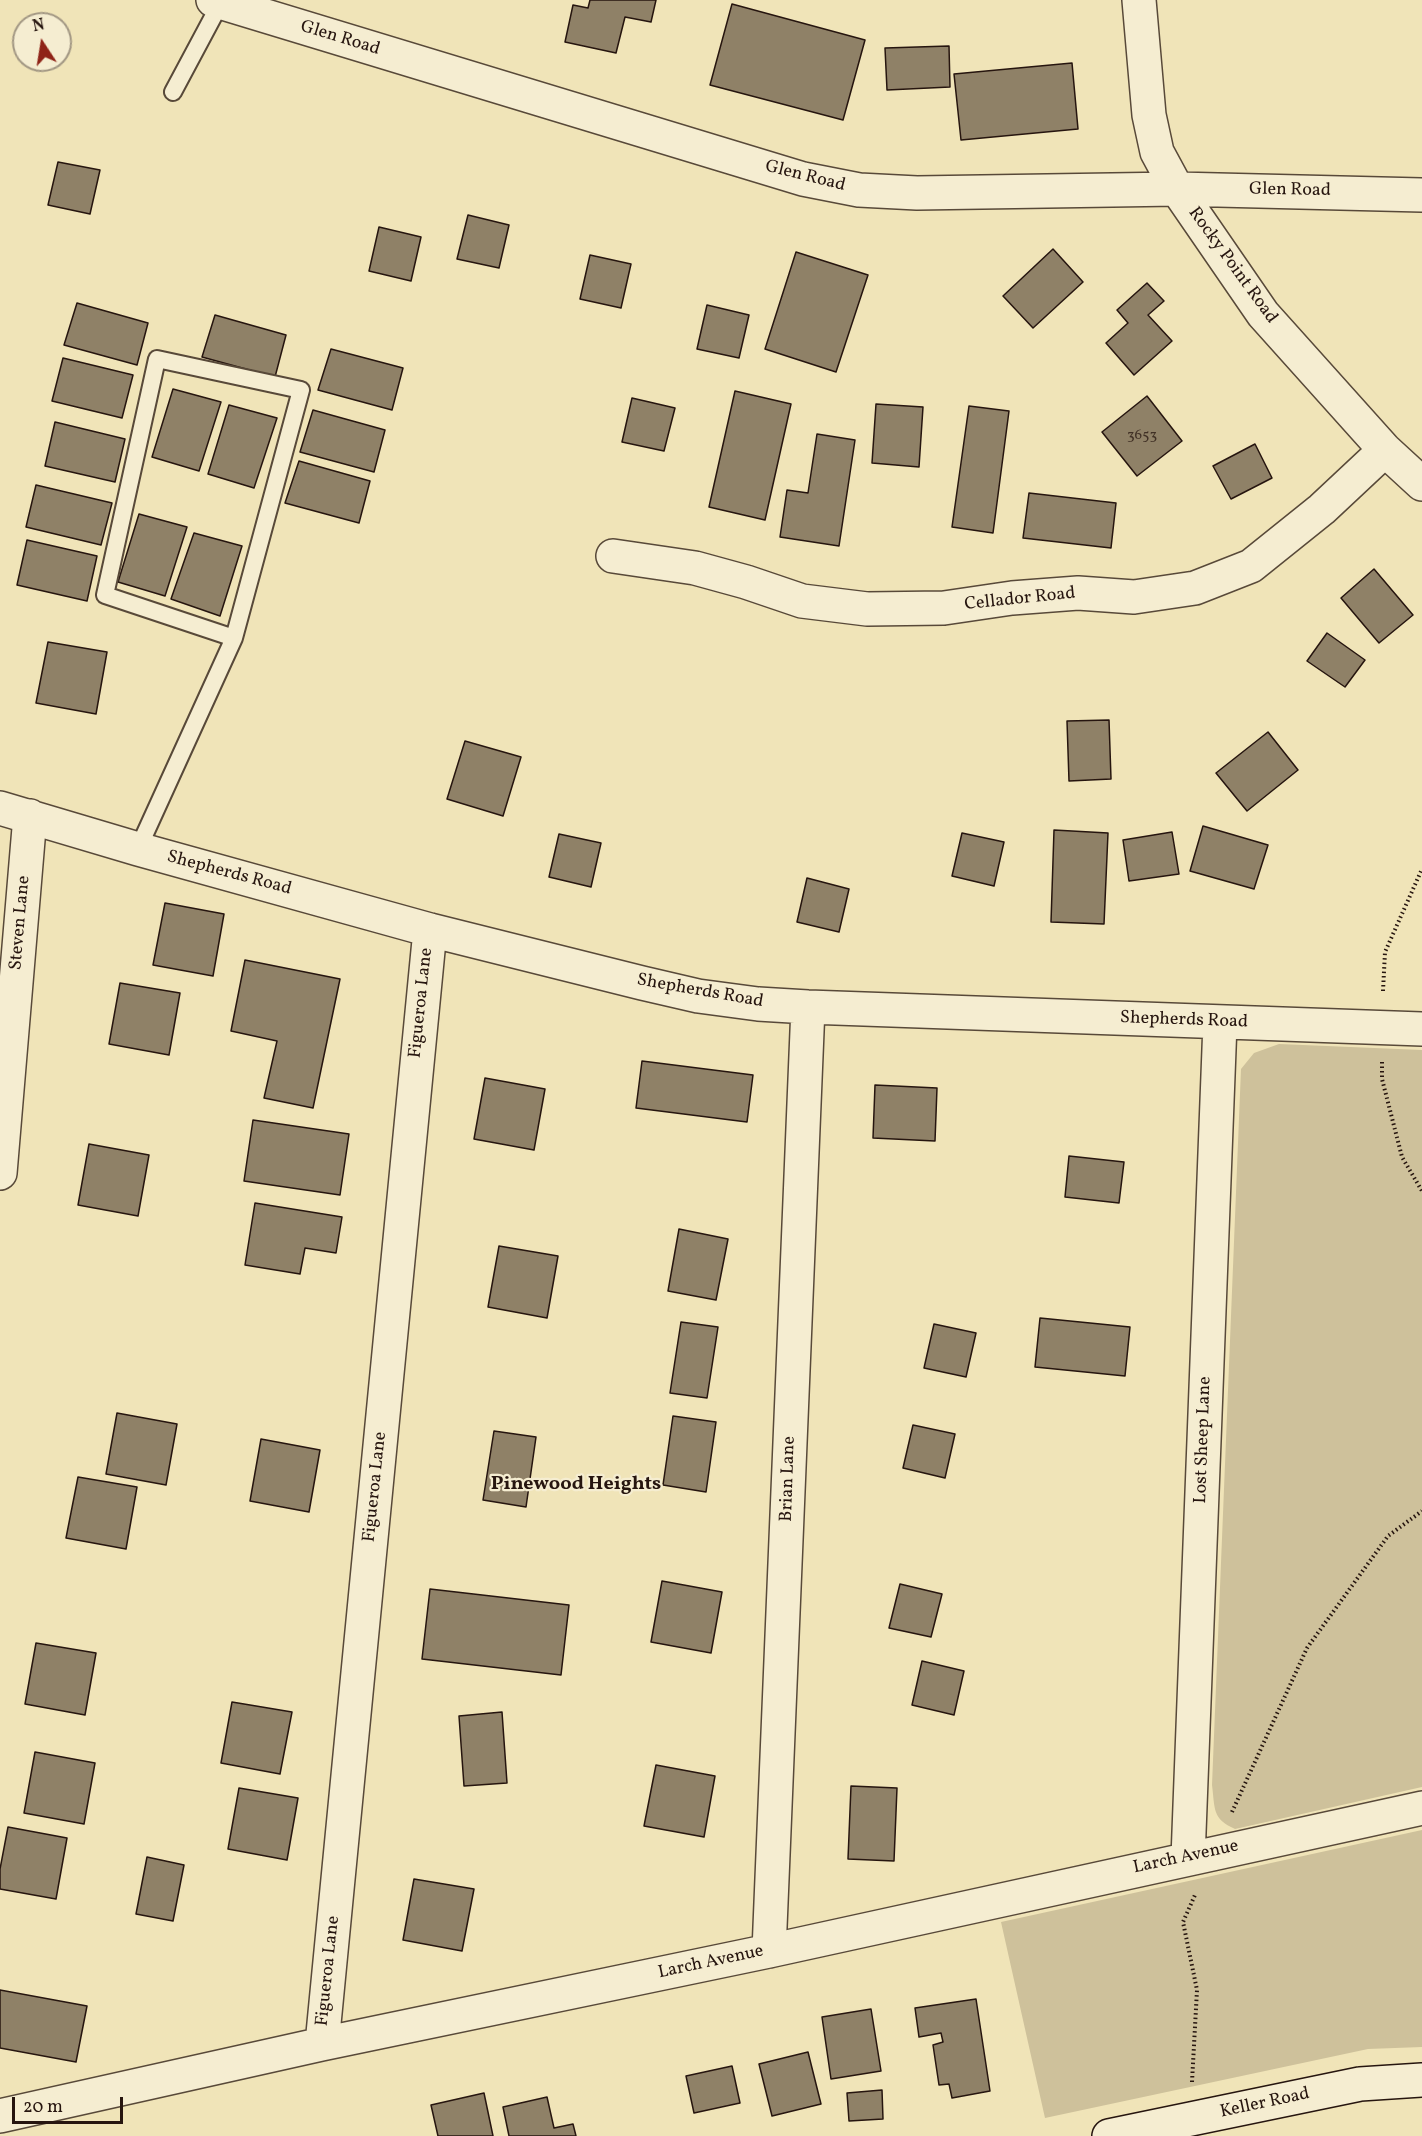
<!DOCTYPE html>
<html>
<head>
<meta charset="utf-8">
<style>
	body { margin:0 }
	#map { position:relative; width:1422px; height:2136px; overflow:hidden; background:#f0e4b8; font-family:Vollkorn,serif }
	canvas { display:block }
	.north { position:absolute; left:12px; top:12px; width:60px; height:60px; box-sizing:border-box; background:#f5edd1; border:2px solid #a29783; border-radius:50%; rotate:348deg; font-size:16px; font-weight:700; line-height:24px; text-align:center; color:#26150f }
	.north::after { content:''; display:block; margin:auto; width:21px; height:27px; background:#8f2418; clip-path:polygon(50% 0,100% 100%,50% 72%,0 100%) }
	.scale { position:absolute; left:12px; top:2097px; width:111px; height:27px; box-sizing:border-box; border:3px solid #26150f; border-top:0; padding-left:8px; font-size:18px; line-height:21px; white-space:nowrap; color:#26150f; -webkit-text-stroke:4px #f5edd1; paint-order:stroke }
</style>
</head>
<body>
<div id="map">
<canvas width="1422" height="2136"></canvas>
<div class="north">N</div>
<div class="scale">20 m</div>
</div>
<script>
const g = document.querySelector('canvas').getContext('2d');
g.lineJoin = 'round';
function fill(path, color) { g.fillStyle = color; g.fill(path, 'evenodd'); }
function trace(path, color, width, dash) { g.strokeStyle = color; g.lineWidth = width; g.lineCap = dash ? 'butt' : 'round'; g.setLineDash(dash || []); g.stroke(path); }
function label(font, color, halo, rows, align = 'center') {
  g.font = font + ' Vollkorn,serif'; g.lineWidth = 4.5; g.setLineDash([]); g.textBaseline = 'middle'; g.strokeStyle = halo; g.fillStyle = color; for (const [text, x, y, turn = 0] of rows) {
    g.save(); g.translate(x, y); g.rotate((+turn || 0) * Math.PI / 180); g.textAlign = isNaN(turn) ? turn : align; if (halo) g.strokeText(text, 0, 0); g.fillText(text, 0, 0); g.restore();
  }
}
fill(new Path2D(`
	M1279,1044l143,6v737l-187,42c-23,-10 -20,-20 -23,-44l29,-716 13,-16z
	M1422,1830v217l-54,2 -323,69 -44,-196z`), '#cec19b');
const building = new Path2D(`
	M590,0h66l-5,22 -26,-5 -9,36 -51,-11 8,-37 15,3z
	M732,4l133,36 -22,80 -133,-35z
	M949,46l1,41 -63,3 -2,-42z
	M1072,63l6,66 -117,11 -7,-66z
	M58,162l42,8 -10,44 -42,-9z
	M468,215l41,10 -10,43 -42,-9z
	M379,227l42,10 -10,44 -42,-10z
	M1053,249l30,33 -50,46 -30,-32z
	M796,252l72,23 -32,97 -71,-23z
	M590,255l41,9 -10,44 -41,-9z
	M1147,283l17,18 -16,14 24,26 -38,34 -28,-32 22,-20 -11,-13z
	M77,303l71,20 -11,42 -73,-20z
	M707,305l42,10 -10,43 -42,-9z
	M215,315l71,20 -11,42 -73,-20z
	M331,349l72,19 -11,42 -74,-20z
	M63,358l70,17 -11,43 -70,-17z
	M173,389l48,13 -22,69 -47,-14z
	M735,391l56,13 -26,116 -56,-13z
	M1147,396l35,45 -45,35 -35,-44z
	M632,398l43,10 -11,43 -42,-9z
	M876,404l47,3 -4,60 -47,-4z
	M229,405l48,13 -23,70 -46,-14z
	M969,406l40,5 -16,122 -41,-6z
	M313,410l72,20 -11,42 -74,-20z
	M55,422l70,17 -10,43 -70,-16z
	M817,434l38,6 -16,106 -59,-9 7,-47 21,3z
	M1255,444l17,34 -41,21 -18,-33z
	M299,461l71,20 -11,42 -74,-20z
	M36,485l76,18 -11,42 -75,-18z
	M1029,493l87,10 -5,45 -88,-10z
	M139,514l48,13 -22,69 -47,-14z
	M194,533l48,13 -22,70 -49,-17z
	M27,540l70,16 -10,45 -70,-16z
	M1374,569l39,46 -34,28 -38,-45z
	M1327,633l38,27 -20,27 -38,-26z
	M48,642l59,10 -11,62 -60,-11z
	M1109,720l2,59 -42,2 -2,-60z
	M1268,732l30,38 -51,41 -31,-38z
	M465,741l56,16 -18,59 -56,-17z
	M1203,826l65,19 -14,44 -64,-18z
	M1054,830l54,3 -4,91 -53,-2z
	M1172,832l7,42 -50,7 -6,-41z
	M962,833l42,9 -10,44 -42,-10z
	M559,834l42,9 -10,44 -42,-10z
	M807,878l42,11 -10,43 -42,-10z
	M165,903l59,11 -11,62 -60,-11z
	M245,960l95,19 -27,129 -49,-10 13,-57 -46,-10z
	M120,983l60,10 -11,62 -60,-11z
	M642,1061l111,14 -6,47 -111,-14z
	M485,1078l60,11 -11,61 -60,-11z
	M875,1085l62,3 -2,53 -62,-3z
	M253,1120l96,14 -9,61 -96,-14z
	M89,1144l60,11 -11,61 -60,-11z
	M1069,1156l55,6 -5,41 -54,-6z
	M255,1203l87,14 -6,36 -31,-5 -5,26 -55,-9z
	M679,1229l49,10 -12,61 -48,-9z
	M499,1246l59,10 -11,62 -59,-11z
	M1040,1318l90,9 -5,49 -90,-9z
	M681,1322l37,5 -11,71 -37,-5z
	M934,1324l42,9 -10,44 -42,-9z
	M117,1413l60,11 -11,61 -60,-11z
	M673,1416l43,6 -10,70 -43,-7z
	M913,1425l42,9 -10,44 -42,-10z
	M494,1431l42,6 -10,70 -43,-7z
	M261,1439l59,11 -11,62 -59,-11z
	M78,1477l59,10 -11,62 -60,-11z
	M662,1581l60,11 -11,61 -60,-11z
	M900,1584l42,10 -11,43 -42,-9z
	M430,1589l139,16 -8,70 -139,-16z
	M36,1643l60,10 -11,62 -60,-11z
	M922,1661l42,10 -10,44 -42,-10z
	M232,1702l60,10 -12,62 -59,-11z
	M502,1712l5,71 -43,3 -5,-70z
	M35,1752l60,11 -11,61 -60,-11z
	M656,1765l59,11 -11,61 -60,-11z
	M851,1786l46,2 -3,73 -46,-2z
	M239,1788l59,10 -11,62 -59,-11z
	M8,1827l59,11 -11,61 -56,-10v-20z
	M147,1857l37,8 -11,56 -37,-7z
	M414,1879l60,10 -12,62 -59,-11z
	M0,1990l87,16 -11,56 -76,-14z
	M976,1999l14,92 -38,7 -3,-14 -10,1 -6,-40 10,-3 -2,-9 -22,4 -4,-29z
	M871,2009l10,62 -50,8 -9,-62z
	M808,2052l13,52 -49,12 -13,-52z
	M732,2066l8,37 -46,10 -8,-37z
	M882,2090l1,29 -34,2 -2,-28z
	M484,2093l9,43h-55l-7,-31z
	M547,2097l7,31 19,-4 3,12h-67l-6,-29z`);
fill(building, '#8f8167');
trace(building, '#26150f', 1.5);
const lane = new Path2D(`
	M173,92l48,-90
	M157,359l144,31 -67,248 -129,-43z
	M138,849l96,-211`);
const street = new Path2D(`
	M213,0l590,179 56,11 58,3 260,-4 245,6
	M1139,0l10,115 8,37 20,37 86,125 122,136 37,34
	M613,556l82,12 51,14 56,19 65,8 77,-1 68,-10 66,-5 56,4 61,-9 56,-22 71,-57 63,-59
	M0,808l138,41 292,81 212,53 56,13 60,8 50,3 614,22
	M0,1173l30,-357
	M1188,1858l32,-835
	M769,1951l39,-944
	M322,2044l108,-1114
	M0,2116l322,-72 447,-93 653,-143`);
const secondary = new Path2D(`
	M1109,2136l251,-52 62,-4`);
trace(lane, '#584939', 20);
trace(street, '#584939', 36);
trace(secondary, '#26150f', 36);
trace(new Path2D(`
	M1383,991l2,-39 37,-83
	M1382,1062v17l20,78 20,34
	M1232,1812l75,-164 81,-112 34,-25
	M1192,2082l5,-92 -14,-68 12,-27`), '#26150f', 4, [1.5, 3]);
trace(lane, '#f5edd1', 16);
trace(street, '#f5edd1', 33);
trace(secondary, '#f5edd1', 33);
label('15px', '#403025', null, [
	["3653",1142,436]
]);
label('18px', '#26150f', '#f5edd1', [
	["Glen Road",340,39,17],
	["Glen Road",805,177,14],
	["Glen Road",1290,191,1],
	["Rocky Point Road",1232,266,54],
	["Cellador Road",1020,600,-6],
	["Shepherds Road",229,874,15],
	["Steven Lane",21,923,-85],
	["Shepherds Road",700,992,10],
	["Figueroa Lane",422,1003,-84],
	["Shepherds Road",1184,1021,2],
	["Lost Sheep Lane",1204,1440,-88],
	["Brian Lane",789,1479,-88],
	["Figueroa Lane",376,1487,-84],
	["Larch Avenue",1186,1858,-12],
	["Larch Avenue",711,1963,-12],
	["Figueroa Lane",329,1971,-84],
	["Keller Road",1265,2104,-12]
]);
label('bold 20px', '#26150f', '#f5edd1', [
	["Pinewood Heights",576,1485]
]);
</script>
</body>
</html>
